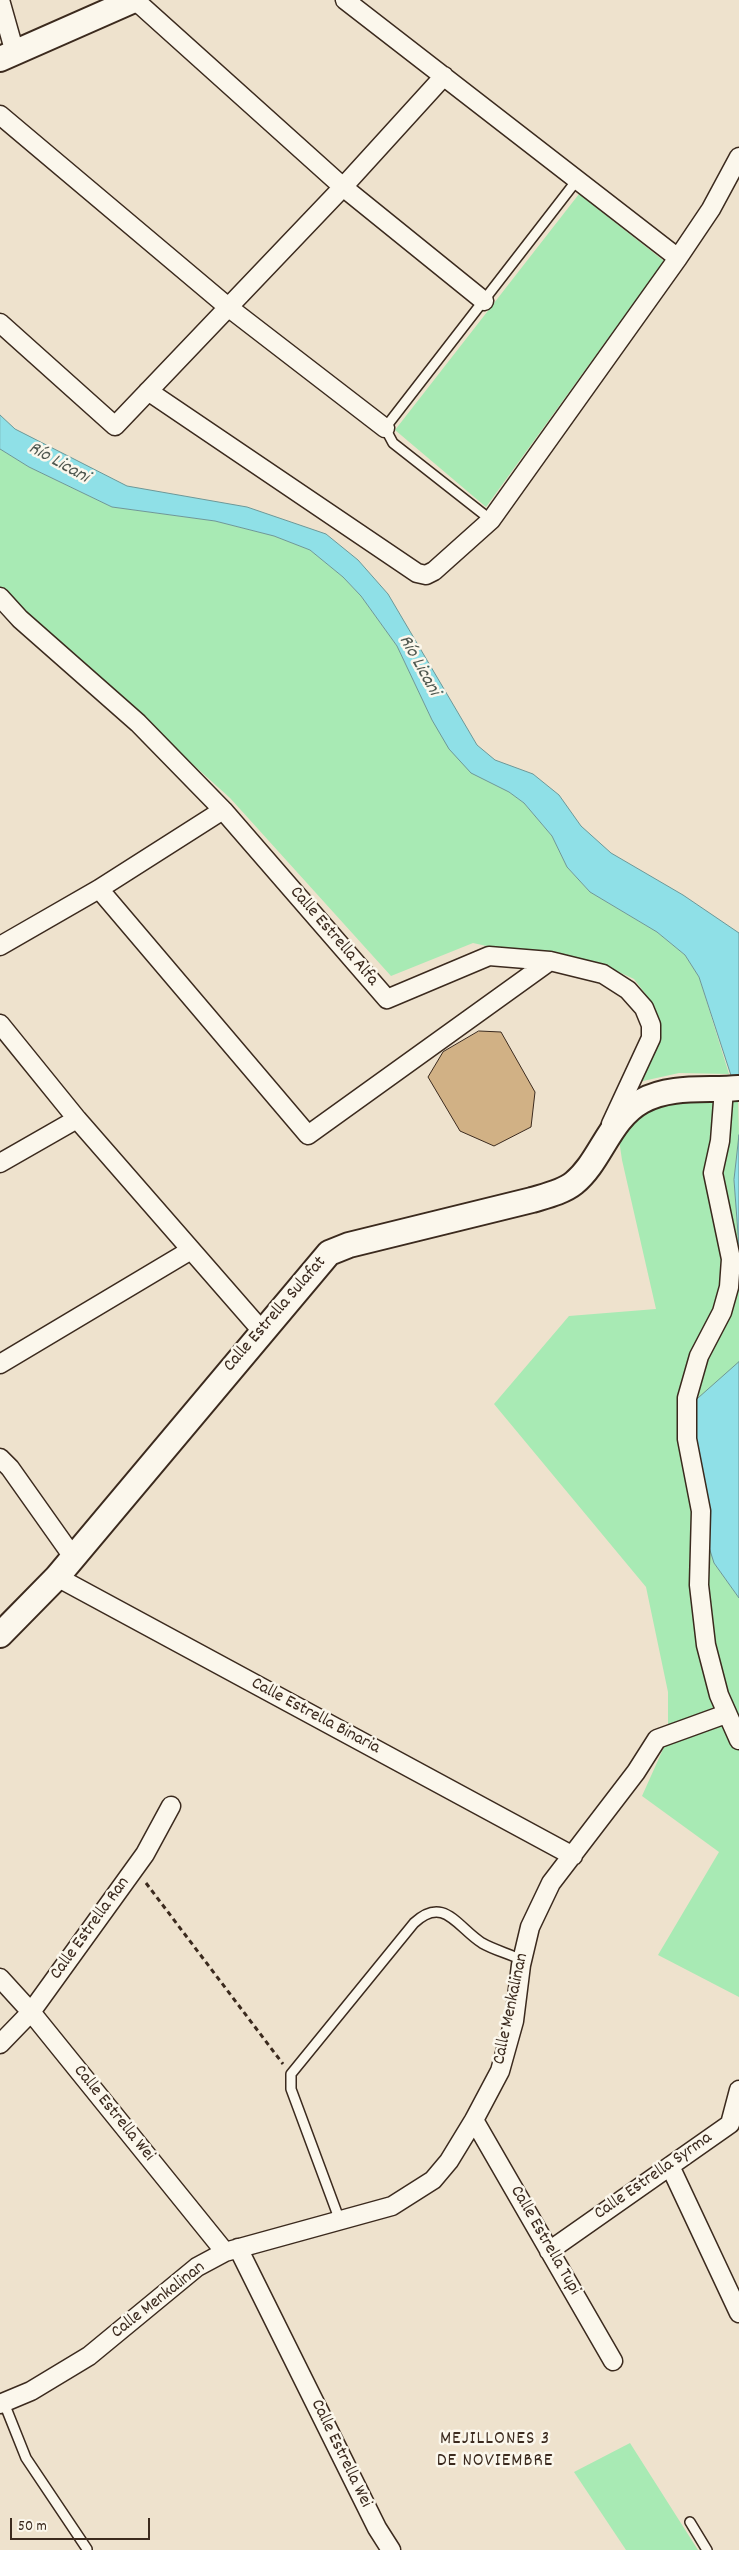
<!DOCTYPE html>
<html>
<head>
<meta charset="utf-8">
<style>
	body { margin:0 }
	#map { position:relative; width:739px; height:2550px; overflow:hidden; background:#eee2cd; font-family:Dekko,sans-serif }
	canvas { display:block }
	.scale { position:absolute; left:10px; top:2518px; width:140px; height:22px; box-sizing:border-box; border:2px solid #3b2a1e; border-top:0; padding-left:6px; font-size:15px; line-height:18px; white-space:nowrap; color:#3b2a1e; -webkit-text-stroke:4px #fbf7ec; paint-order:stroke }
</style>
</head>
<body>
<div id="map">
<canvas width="739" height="2550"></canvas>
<div class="scale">50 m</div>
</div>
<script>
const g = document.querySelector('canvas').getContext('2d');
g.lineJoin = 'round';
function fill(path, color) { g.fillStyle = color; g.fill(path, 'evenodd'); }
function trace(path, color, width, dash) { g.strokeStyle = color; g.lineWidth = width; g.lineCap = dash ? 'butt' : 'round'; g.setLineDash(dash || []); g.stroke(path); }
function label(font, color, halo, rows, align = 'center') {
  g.font = font + ' Dekko,sans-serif'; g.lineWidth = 5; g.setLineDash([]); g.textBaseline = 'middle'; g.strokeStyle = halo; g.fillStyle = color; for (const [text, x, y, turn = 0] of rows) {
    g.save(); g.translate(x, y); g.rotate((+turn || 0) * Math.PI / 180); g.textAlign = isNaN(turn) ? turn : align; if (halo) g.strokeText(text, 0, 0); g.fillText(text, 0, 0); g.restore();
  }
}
fill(new Path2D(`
	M579,194l85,67 -178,246 -91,-77z
	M0,449l29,18 83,40 103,14 59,15 36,14 33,27 18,19 36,50 35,74 40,53 37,19 15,11 28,33 15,31 23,25 67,40 28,23 14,22 30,97 -50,-1 -45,10 19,-35 7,-20 -7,-24 -19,-25 -24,-11 -39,-10 -53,-5 -45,-10 -82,33 -161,-178 -230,-208z
	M738,1097l1,38 -5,45 5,67v115l-5,7 -20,194 25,35v399l-81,-42 61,-103 -77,-56 26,-58v-46l-22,-105 -152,-183 75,-88 87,-7 -34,-149 -5,-34 50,-24z
	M630,2443l68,107h-72l-52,-78z`), '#a8eab4');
const water = new Path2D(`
	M0,415l15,14 112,57 120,21 79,27 32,26 30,34 89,151 18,15 38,14 26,21 22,31 30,27 72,42 56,38v167l-40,-123 -14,-22 -28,-23 -67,-40 -23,-25 -15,-31 -28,-33 -15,-11 -38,-19 -22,-24 -17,-29 -35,-74 -36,-50 -18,-19 -33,-27 -36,-14 -59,-15 -103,-14 -83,-40 -29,-18z
	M739,1135v112l-5,-67z
	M739,1362v236l-25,-35 -12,-38 -12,-57 5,-67z`);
fill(water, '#8fe0e7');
trace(water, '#6d9797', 1);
const building = new Path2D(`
	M479,1031l22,1 34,60 -4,35 -37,19 -34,-15 -32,-54 15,-25z`);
fill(building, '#d1b185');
trace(building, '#3b2a1e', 1);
const lane = new Path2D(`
	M491,520l-98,-77 -8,-15 192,-248
	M340,2221l-49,-132v-15l123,-151c30,-28 43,4 68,20 12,7 28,11 40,17
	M4,2403l22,55 61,91
	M690,2522l17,28`);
const street = new Path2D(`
	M0,0l15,53
	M135,0l208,187 141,114
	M345,0l333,258
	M0,115l228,192 157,121
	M0,323l115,103 228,-239 101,-111
	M148,391l269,182 9,2 8,-4 57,-51 187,-262 33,-49 28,-52
	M0,597l20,22 118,104 85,87 164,189 102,-43 61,5 53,13 25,16 16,18 7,17v13l-40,86
	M99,889l209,246 242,-174
	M0,946l99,-57 124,-79
	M0,1024l77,95 185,212
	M724,1089l-4,52 -7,32 18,86 -2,28 -7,25 -23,44 -12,42v41l14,72 -2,74 7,60 13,50 20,45
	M0,1163l77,-44
	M0,1364l191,-114
	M0,1458l10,10 63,89
	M57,1577l516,279
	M0,1978l31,34 194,240
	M0,2044l31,-32 114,-158 26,-48
	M474,2120l139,241
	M670,2166l69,147
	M238,2248l139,280 14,22
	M549,2251l181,-127 9,-34
	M0,2404l31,-13 58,-35 108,-89 28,-15 167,-46 41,-26 16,-19 25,-41 26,-49 14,-50 7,-56 9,-38 21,-44 85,-111 21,-33 69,-25`);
const secondary = new Path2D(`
	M0,59l134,-59
	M0,1635l57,-58 272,-324 20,-8 183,-45c13,-4 31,-8 42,-17 27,-22 35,-64 68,-82 29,-16 65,-10 97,-13`);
trace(lane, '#3b2a1e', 12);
trace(street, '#3b2a1e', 21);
trace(secondary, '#3b2a1e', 28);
trace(new Path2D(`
	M146,1883l137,181`), '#3b2a1e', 3, [5, 4]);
trace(lane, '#fbf7ec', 9);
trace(street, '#fbf7ec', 18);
trace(secondary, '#fbf7ec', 24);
label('18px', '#3b2a1e', '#fbf7ec', [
	["Calle Estrella Alfa",333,937,49],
	["Calle Estrella Sulafat",276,1315,-49],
	["Calle Estrella Binaria",315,1717,28],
	["Calle Estrella Ran",91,1929,-54],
	["Calle Menkalinan",512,2009,-78],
	["Calle Estrella Wei",113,2114,51],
	["Calle Estrella Syrma",654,2177,-35],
	["Calle Estrella Tupi",544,2241,60],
	["Calle Menkalinan",159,2301,-38],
	["Calle Estrella Wei",340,2454,64]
]);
label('italic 19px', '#505850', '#fbf7ec', [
	["Río Licani",58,464,29],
	["Río Licani",418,666,61]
]);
g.letterSpacing = '1px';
label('19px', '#3b2a1e', '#fbf7ec', [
	["MEJILLONES 3",495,2440],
	["DE NOVIEMBRE",495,2462]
]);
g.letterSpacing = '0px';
</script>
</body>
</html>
